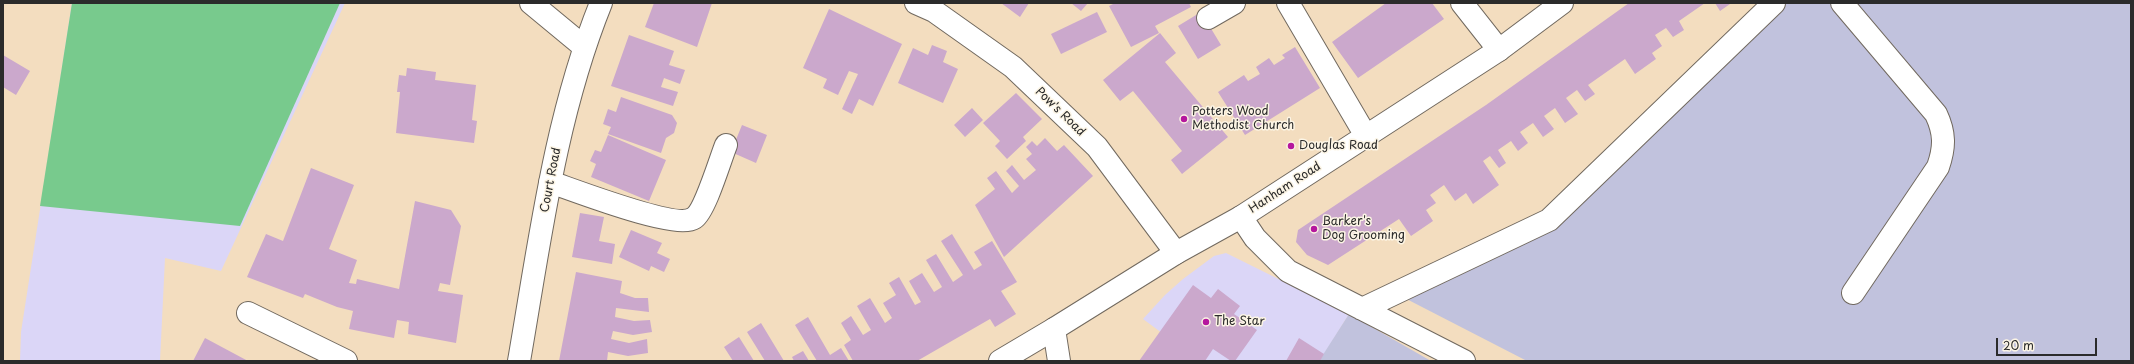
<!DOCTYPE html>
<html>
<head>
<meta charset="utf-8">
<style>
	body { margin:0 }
	#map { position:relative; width:2134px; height:364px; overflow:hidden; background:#f3ddbf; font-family:"Playpen Sans",sans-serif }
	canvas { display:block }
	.frame { position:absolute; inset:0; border:4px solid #2b2b2b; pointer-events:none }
	.scale { position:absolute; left:1996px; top:338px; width:101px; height:18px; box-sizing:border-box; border:2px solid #2b2b2b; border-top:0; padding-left:5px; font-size:12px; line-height:14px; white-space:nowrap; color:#2b2b2b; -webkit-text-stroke:3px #fcf5e5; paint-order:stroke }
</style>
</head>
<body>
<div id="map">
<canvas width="2134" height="364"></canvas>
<div class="frame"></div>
<div class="scale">20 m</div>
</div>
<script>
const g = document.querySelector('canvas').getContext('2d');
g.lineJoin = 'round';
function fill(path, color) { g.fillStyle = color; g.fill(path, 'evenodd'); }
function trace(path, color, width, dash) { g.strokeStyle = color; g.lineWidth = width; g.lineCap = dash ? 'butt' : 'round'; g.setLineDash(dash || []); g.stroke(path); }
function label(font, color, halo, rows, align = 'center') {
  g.font = font + ' "Playpen Sans",sans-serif'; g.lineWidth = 3; g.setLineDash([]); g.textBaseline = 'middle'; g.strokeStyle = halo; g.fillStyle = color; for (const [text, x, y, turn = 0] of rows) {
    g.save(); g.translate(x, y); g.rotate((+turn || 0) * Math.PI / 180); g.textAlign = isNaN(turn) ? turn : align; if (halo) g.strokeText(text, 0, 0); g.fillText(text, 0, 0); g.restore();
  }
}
fill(new Path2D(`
	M72,3h273l-124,268 -56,-13 -5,103h-140l1,-29z
	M1226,253l123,61 -29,47h-120l-57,-42 22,-24 18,-16 31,-23z`), '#dbd6f7');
fill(new Path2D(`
	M1774,3h357v358h-604l-138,-71 155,-76z
	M1349,314l82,47h-112z`), '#c1c2dd');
fill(new Path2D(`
	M72,3h268l-100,223 -200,-20z`), '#78ca8d');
fill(new Path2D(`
	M654,3h58l-15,44 -52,-20z
	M1001,3h28l-9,14z
	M1071,3h17l-7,8z
	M1115,3h74l2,4 -36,19 4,7 -28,14 -22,-41z
	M1386,3h46l12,16 -86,59 -26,-36z
	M1629,3h76l-26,18 5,9 -11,7 -7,-9 -11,7 7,11 -10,7 4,6 -21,15 -10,-15 -37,26 7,9 -10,7 -8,-11 -11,8 12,16 -13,9 -10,-15 -11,8 10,13 -11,8 -10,-14 -13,9 8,11 -10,8 -7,-10 -13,9 8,13 -7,5 -9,-12 -7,5 16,24 -26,19 -7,-11 -11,8 -11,-16 -14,10 6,8 -10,7 7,11 -22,15 -12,-17 -71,46 -21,-10 -11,-13 2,-12 188,-125z
	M1715,3h14l1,1 -10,7z
	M829,9l73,35 -29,62 -14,-7 -7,15 -10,-5 16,-35 -9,-3 -11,24 -15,-7 4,-9 -24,-11z
	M1097,12l10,20 -46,22 -10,-20z
	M1201,12l20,33 -23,14 -20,-33z
	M1160,33l16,20 -11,9 63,75 -46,37 -11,-14 11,-9 -49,-60 -13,10 -17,-21z
	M629,35l45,16 -5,14 16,5 -5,14 -16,-6 -3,9 17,5 -5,14 -62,-20z
	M932,45l15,6 -4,11 15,7 -15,34 -45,-20 15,-35 15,7z
	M1295,47l25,41 -75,47 -27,-43 26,-17 4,6 12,-7 -4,-7 13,-9 5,7 11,-7 -3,-3z
	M3,55l27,16 -14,24 -13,-8z
	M407,68l29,4 -1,8 41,5 -4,35 5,1 -3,22 -78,-10 4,-41h-3l2,-17 7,1z
	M1016,93l26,26 -19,18 3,4 -19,18 -12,-13 5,-5 -17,-18z
	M621,97l51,18 5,8 -3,10 -8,5 -5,15 -53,-19 3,-7 -8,-3 5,-15 8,3z
	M972,108l11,12 -18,17 -11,-12z
	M742,125l25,10 -11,28 -25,-11z
	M608,135l58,25 -17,41 -58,-24 5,-13 -6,-3 5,-11 6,2z
	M1045,138l12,13 7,-6 29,31 -89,81 -29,-52 20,-16 -8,-11 9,-7 16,22 7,-7 -13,-15 6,-6 12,15 12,-10 -10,-11 6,-5 -6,-7 6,-6 5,5z
	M311,168l43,17 -25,64 28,11 -8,23 7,1 1,-5 42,10 16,-88 36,9 10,16 -11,59 -10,-2 -2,8 25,4 -7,48 -48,-9 1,-12 -12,-2 -3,18 -45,-9 4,-18 -16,-4 -32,-13 -2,4 -56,-21 19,-43 17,7z
	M580,213l24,4 -5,24 16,3 -3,20 -40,-7z
	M631,230l31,13 -5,10 13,6 -6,13 -13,-6 -2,5 -30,-14z
	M952,234l22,36 8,-5 -8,-13 18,-11 25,41 -16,9 15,23 -21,13 -5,-8 -73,42h-64l-9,-16 7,-5 -10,-17 10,-7 12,19 8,-5 -14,-24 13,-8 15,25 7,-5 -9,-15 13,-8 -7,-12 10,-6 16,28 6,-3 -12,-21 13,-8 12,19 8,-5 -16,-27 10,-6 17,28 10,-7 -22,-34z
	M576,272l46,9 -2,12 15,5h13l1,14 -33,-4 -1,9 19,4 16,-1 2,12 -19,3 -20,-4 -2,8 18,4 18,-4 1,14 -20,3 -20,-4 -1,9h-48z
	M1193,285l18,13 7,-9 22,17 -6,8 23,16 -22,31h-4l-18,-12 -8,12h-66z
	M808,317l22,38 11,-7 8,13h-32l-22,-36z
	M761,323l23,38h-19l-18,-29z
	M739,337l15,24h-21l-9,-14z
	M205,338l43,23h-55z
	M1299,338l25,16 -4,7h-34z
	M803,351l6,10h-15l-2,-4z`), '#cba8cc');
const minor = new Path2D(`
	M531,3l52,43
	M916,3l18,8 79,56 84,80 79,106
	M1288,3l78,133
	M1462,3l37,47
	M1842,3l94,111c9,19 9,33 2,53l-85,126
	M1208,18l26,-15
	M550,182c24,8 126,48 144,36 11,-7 26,-58 32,-73
	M1241,217l14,21 33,33 176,90
	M1362,309l187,-89 225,-217
	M248,313l98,48
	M1054,329l5,32
	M519,361c21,-121 36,-244 82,-358`);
const major = new Path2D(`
	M1000,361l54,-32 122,-76 65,-36 258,-167 63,-47`);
trace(minor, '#71695f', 24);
trace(major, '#71695f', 24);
trace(minor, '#fff', 22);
trace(major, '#fff', 22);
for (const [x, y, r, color] of [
	[1184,119,4,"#b5179e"],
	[1291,146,4,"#b5179e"],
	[1314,229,4,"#b5179e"],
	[1206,322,4,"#b5179e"]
]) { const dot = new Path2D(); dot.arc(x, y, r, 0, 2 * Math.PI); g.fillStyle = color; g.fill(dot); trace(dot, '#fcf5e5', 1.5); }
label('12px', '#2b2b2b', '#fcf5e5', [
	["Pow's Road",1060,112,44],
	["Court Road",551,180,-79],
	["Hanham Road",1285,188,-33]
]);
label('12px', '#2b2b2b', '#fcf5e5', [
	["Potters Wood",1192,112],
	["Methodist Church",1192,126],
	["Douglas Road",1299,146],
	["Barker's",1322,222],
	["Dog Grooming",1322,236],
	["The Star",1214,322]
], 'left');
</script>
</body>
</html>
